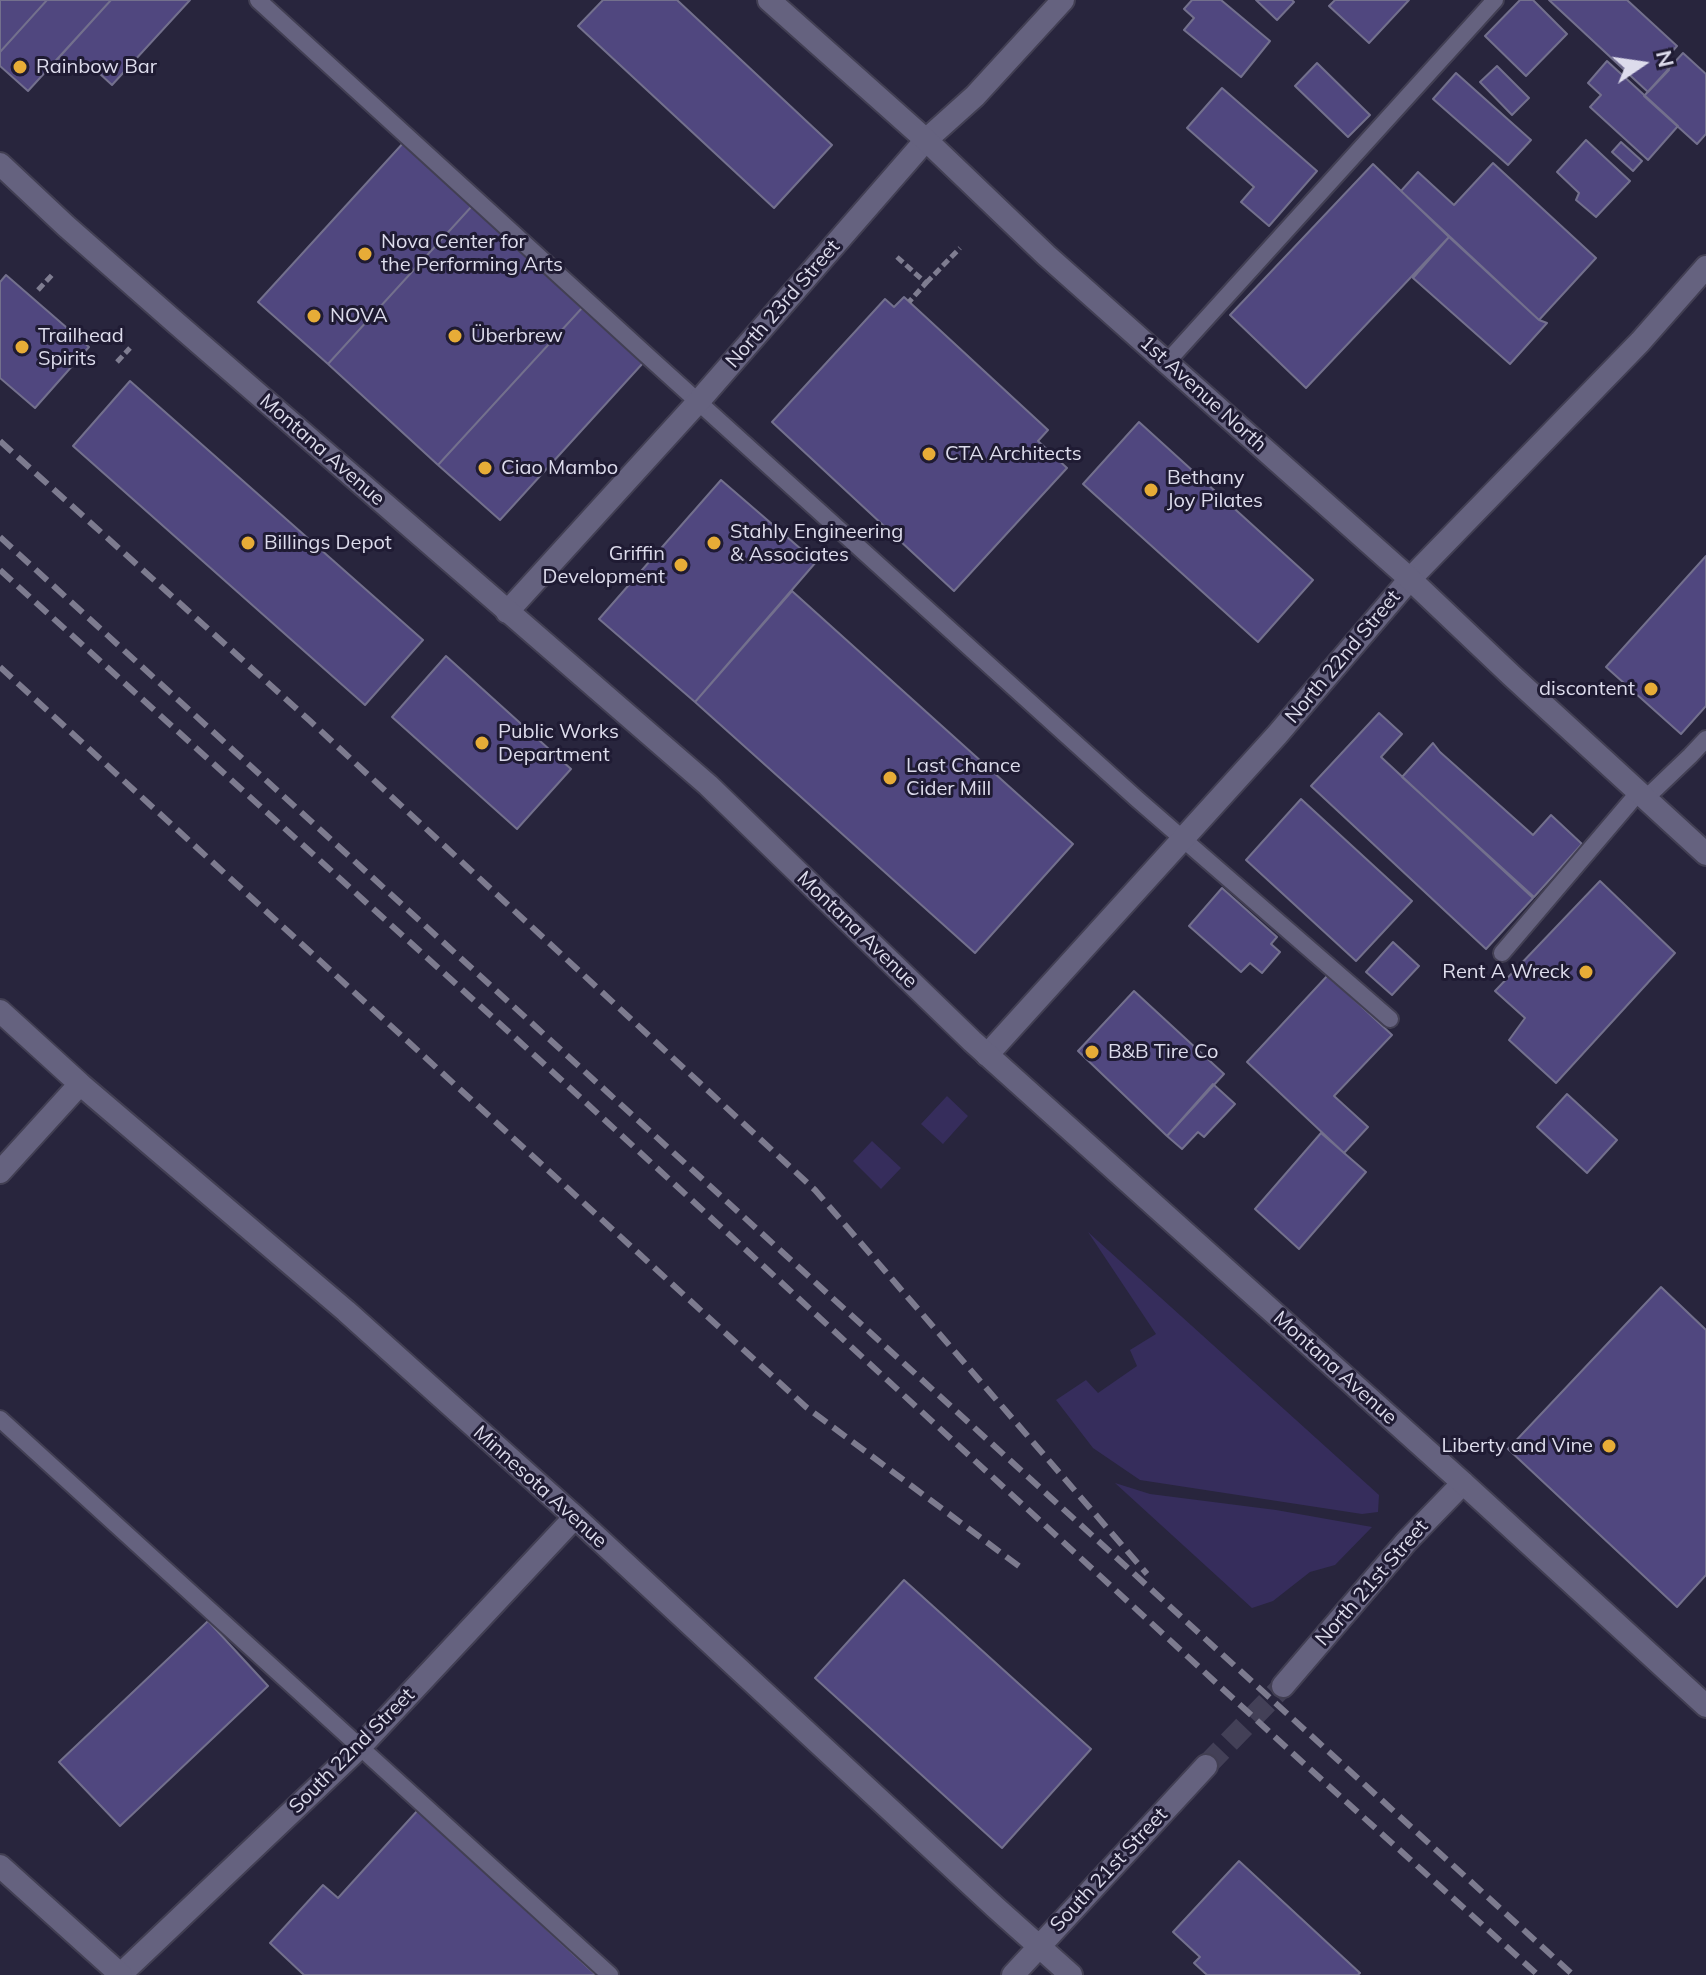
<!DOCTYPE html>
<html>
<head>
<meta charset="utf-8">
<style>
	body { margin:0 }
	#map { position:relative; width:1706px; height:1975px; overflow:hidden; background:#28253d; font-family:Mulish,sans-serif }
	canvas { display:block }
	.north { position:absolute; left:1602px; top:24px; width:80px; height:80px; -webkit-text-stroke:6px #1f1b33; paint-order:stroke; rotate:77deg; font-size:22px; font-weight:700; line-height:32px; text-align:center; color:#dddcec }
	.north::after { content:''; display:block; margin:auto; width:28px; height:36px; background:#dddcec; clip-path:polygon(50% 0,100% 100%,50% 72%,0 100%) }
</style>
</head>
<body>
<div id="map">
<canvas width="1706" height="1975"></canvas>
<div class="north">N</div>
</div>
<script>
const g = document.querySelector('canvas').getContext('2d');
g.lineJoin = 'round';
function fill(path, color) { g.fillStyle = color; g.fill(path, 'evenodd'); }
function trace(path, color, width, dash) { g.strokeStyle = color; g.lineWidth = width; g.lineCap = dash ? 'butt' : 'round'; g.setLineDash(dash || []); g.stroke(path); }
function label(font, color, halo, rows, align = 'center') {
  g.font = font + ' Mulish,sans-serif'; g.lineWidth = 6; g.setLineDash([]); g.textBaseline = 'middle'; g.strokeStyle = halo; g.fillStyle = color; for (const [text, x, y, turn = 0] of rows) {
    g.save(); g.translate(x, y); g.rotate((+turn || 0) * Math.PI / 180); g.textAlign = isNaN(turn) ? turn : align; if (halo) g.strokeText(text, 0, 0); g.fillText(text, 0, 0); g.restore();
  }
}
fill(new Path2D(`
	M947,1096l21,20 -25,28 -22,-20z
	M872,1141l29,27 -20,21 -28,-28z
	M1088,1232l291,263 -1,17 -16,2 -222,-34 -47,-32 -37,-48 30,-20 12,13 39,-27 -7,-16 26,-16z
	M1115,1483l35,11 126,16 96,17 -37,38 -25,7 -37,29 -21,7z`), '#362d5c');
const building = new Path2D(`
	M0,0h47l-47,52z
	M47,0h64l-83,91 -28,-25v-14z
	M111,0h79l-78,85 -25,-23 -33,1z
	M603,0h74l155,145 -58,63 -196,-182z
	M1192,0h29l49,41 -29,36 -57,-47 10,-12 -10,-9z
	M1256,0h36l2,2 -17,18z
	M1335,0h74l-40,43 -40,-37z
	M1520,0h13l34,34 -41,42 -41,-40z
	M1549,0h78l50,46 -15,17 7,7 -21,22z
	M1683,53l23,21v60l-9,10 -53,-48z
	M1607,61l71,65 -30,34 -58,-53 11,-12 -13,-12z
	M1317,63l53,52 -22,22 -53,-51z
	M1497,66l32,32 -17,17 -32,-33z
	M1456,73l75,67 -23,25 -75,-66z
	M1222,88l95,83 -48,55 -28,-24 13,-15 -67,-59z
	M1586,140l44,41 -34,36 -20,-17 3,-7 -22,-21z
	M405,141l67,65 -144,158 -70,-62z
	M1621,142l21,19 -9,10 -21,-19z
	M1493,163l103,95 -57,62 -138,-129 17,-19 36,33z
	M1373,164l76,73 -143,151 -76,-73z
	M472,206l110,102 -144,157 -110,-101z
	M1449,237l90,83 8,3 -37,41 -97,-86z
	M6,275l83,72 -54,61 -35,-30v-96z
	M904,297l144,133 -10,11 29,27 -113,123 -182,-169 113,-123 9,8z
	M582,308l61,55 -143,157 -62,-55z
	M130,381l293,259 -58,65 -292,-259z
	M1139,422l174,158 -55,62 -175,-158z
	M721,480l95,82 -121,140 -96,-83z
	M1706,556v150l-25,28 -75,-67z
	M792,591l281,253 -98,109 -280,-251z
	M446,656l125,113 -54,60 -125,-112z
	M1379,713l23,21 -21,23 152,141 -47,51 -175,-163z
	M1433,743l7,9 93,83 18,-20 31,29 -48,53 -132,-120z
	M1301,799l111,102 -56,60 -110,-101z
	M1600,881l75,72 -119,130 -47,-43 16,-22 -30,-27z
	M1222,888l55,49 -6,7 9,8 -18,21 -12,-10 -9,9 -52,-46z
	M1393,942l26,24 -27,29 -26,-23z
	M1328,975l64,60 -58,61 34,31 -24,26 -97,-91z
	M1134,991l90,83 -57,62 -89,-85z
	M1213,1084l22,20 -31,33 -6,-5 -16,17 -15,-13z
	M1567,1094l50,46 -30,33 -50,-46z
	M1321,1133l45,39 -67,77 -44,-40z
	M1661,1287l45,43v245l-29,32 -169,-158z
	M904,1580l187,169 -89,99 -187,-170z
	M208,1621l60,65 -148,140 -61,-64z
	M418,1810l178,165h-292l-34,-32 53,-58 15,13z
	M1239,1861l121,112 -2,2h-151l-13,-12 6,-6 -27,-25z`);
fill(building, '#50477f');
trace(building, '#73708d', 2);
trace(new Path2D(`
	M1206,1766l77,-80`), '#434057', 22, [22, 11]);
const service = new Path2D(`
	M258,0l395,361 484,438 253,220
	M1167,362l328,-362
	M1645,799l45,-43 16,-17
	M1502,953l136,-160
	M0,1419l610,556`);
const minor = new Path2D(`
	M507,612l191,-210 228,-262 49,-44 88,-96
	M0,1011l80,73 266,227 229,206 420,390 76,68
	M987,1055l290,-320 133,-156 230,-237 66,-75
	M0,1172l80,-88
	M1283,1686l123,-144 57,-59
	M120,1975l240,-228 215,-230
	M1013,1975l193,-209`);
const tertiary = new Path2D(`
	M0,1866l121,109`);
const secondary = new Path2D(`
	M769,0l157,140 120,115 364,324 101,96 195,179
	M0,164l66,62 109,96 533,463 264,256 491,442 243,223`);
trace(service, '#423f53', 20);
trace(minor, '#423f53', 26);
trace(tertiary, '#423f53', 26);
trace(secondary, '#423f53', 26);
trace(new Path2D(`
	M897,257l29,26 -17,19
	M926,283l34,-35
	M38,290l14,-15
	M117,362l13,-14`), '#7f7d91', 5, [8, 4]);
trace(service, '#65627f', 16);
trace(minor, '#65627f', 22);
trace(tertiary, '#65627f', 22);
trace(secondary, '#65627f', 22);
trace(new Path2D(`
	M0,441l309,279 506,470 332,384
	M0,537l1573,1438
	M0,570l532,483 768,707 238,215
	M0,667l806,740 218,163`), '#7d7b8f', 6, [16, 8]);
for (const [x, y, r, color] of [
	[20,67,8,"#e7ac37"],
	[365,254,8,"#e7ac37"],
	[314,316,8,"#e7ac37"],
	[455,336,8,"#e7ac37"],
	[22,347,8,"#e7ac37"],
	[929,454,8,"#e7ac37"],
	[485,468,8,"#e7ac37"],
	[1151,490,8,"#e7ac37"],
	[248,543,8,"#e7ac37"],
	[714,543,8,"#e7ac37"],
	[681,565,8,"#e7ac37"],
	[1651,689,8,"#e7ac37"],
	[482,743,8,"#e7ac37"],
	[890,778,8,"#e7ac37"],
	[1586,972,8,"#e7ac37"],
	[1092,1052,8,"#e7ac37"],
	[1609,1446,8,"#e7ac37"]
]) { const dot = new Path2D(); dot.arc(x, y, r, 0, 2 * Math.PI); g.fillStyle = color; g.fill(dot); trace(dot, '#1f1b33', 3); }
label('20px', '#dddcec', '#1f1b33', [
	["Rainbow Bar",36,67],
	["Nova Center for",381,242],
	["the Performing Arts",381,265],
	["NOVA",330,316],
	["Trailhead",38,336],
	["Spirits",38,359],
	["Überbrew",471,336],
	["CTA Architects",945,454],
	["Ciao Mambo",501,468],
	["Bethany",1167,478],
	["Joy Pilates",1167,501],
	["Stahly Engineering",730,532],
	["& Associates",730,555],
	["Billings Depot",264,543],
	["Griffin",665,554,"right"],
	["Development",665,577,"right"],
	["discontent",1635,689,"right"],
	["Public Works",498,732],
	["Department",498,755],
	["Last Chance",906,766],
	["Cider Mill",906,789],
	["Rent A Wreck",1570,972,"right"],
	["B&B Tire Co",1108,1052],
	["Liberty and Vine",1593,1446,"right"]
], 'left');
label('20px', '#dddcec', '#1f1b33', [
	["North 23rd Street",783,304,-49],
	["1st Avenue North",1203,394,42],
	["Montana Avenue",322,450,41],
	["North 22nd Street",1343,657,-50],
	["Montana Avenue",857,930,44],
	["Montana Avenue",1335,1368,42],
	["Minnesota Avenue",540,1487,42],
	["North 21st Street",1372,1583,-49],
	["South 22nd Street",352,1751,-45],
	["South 21st Street",1109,1870,-47]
]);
</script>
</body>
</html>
